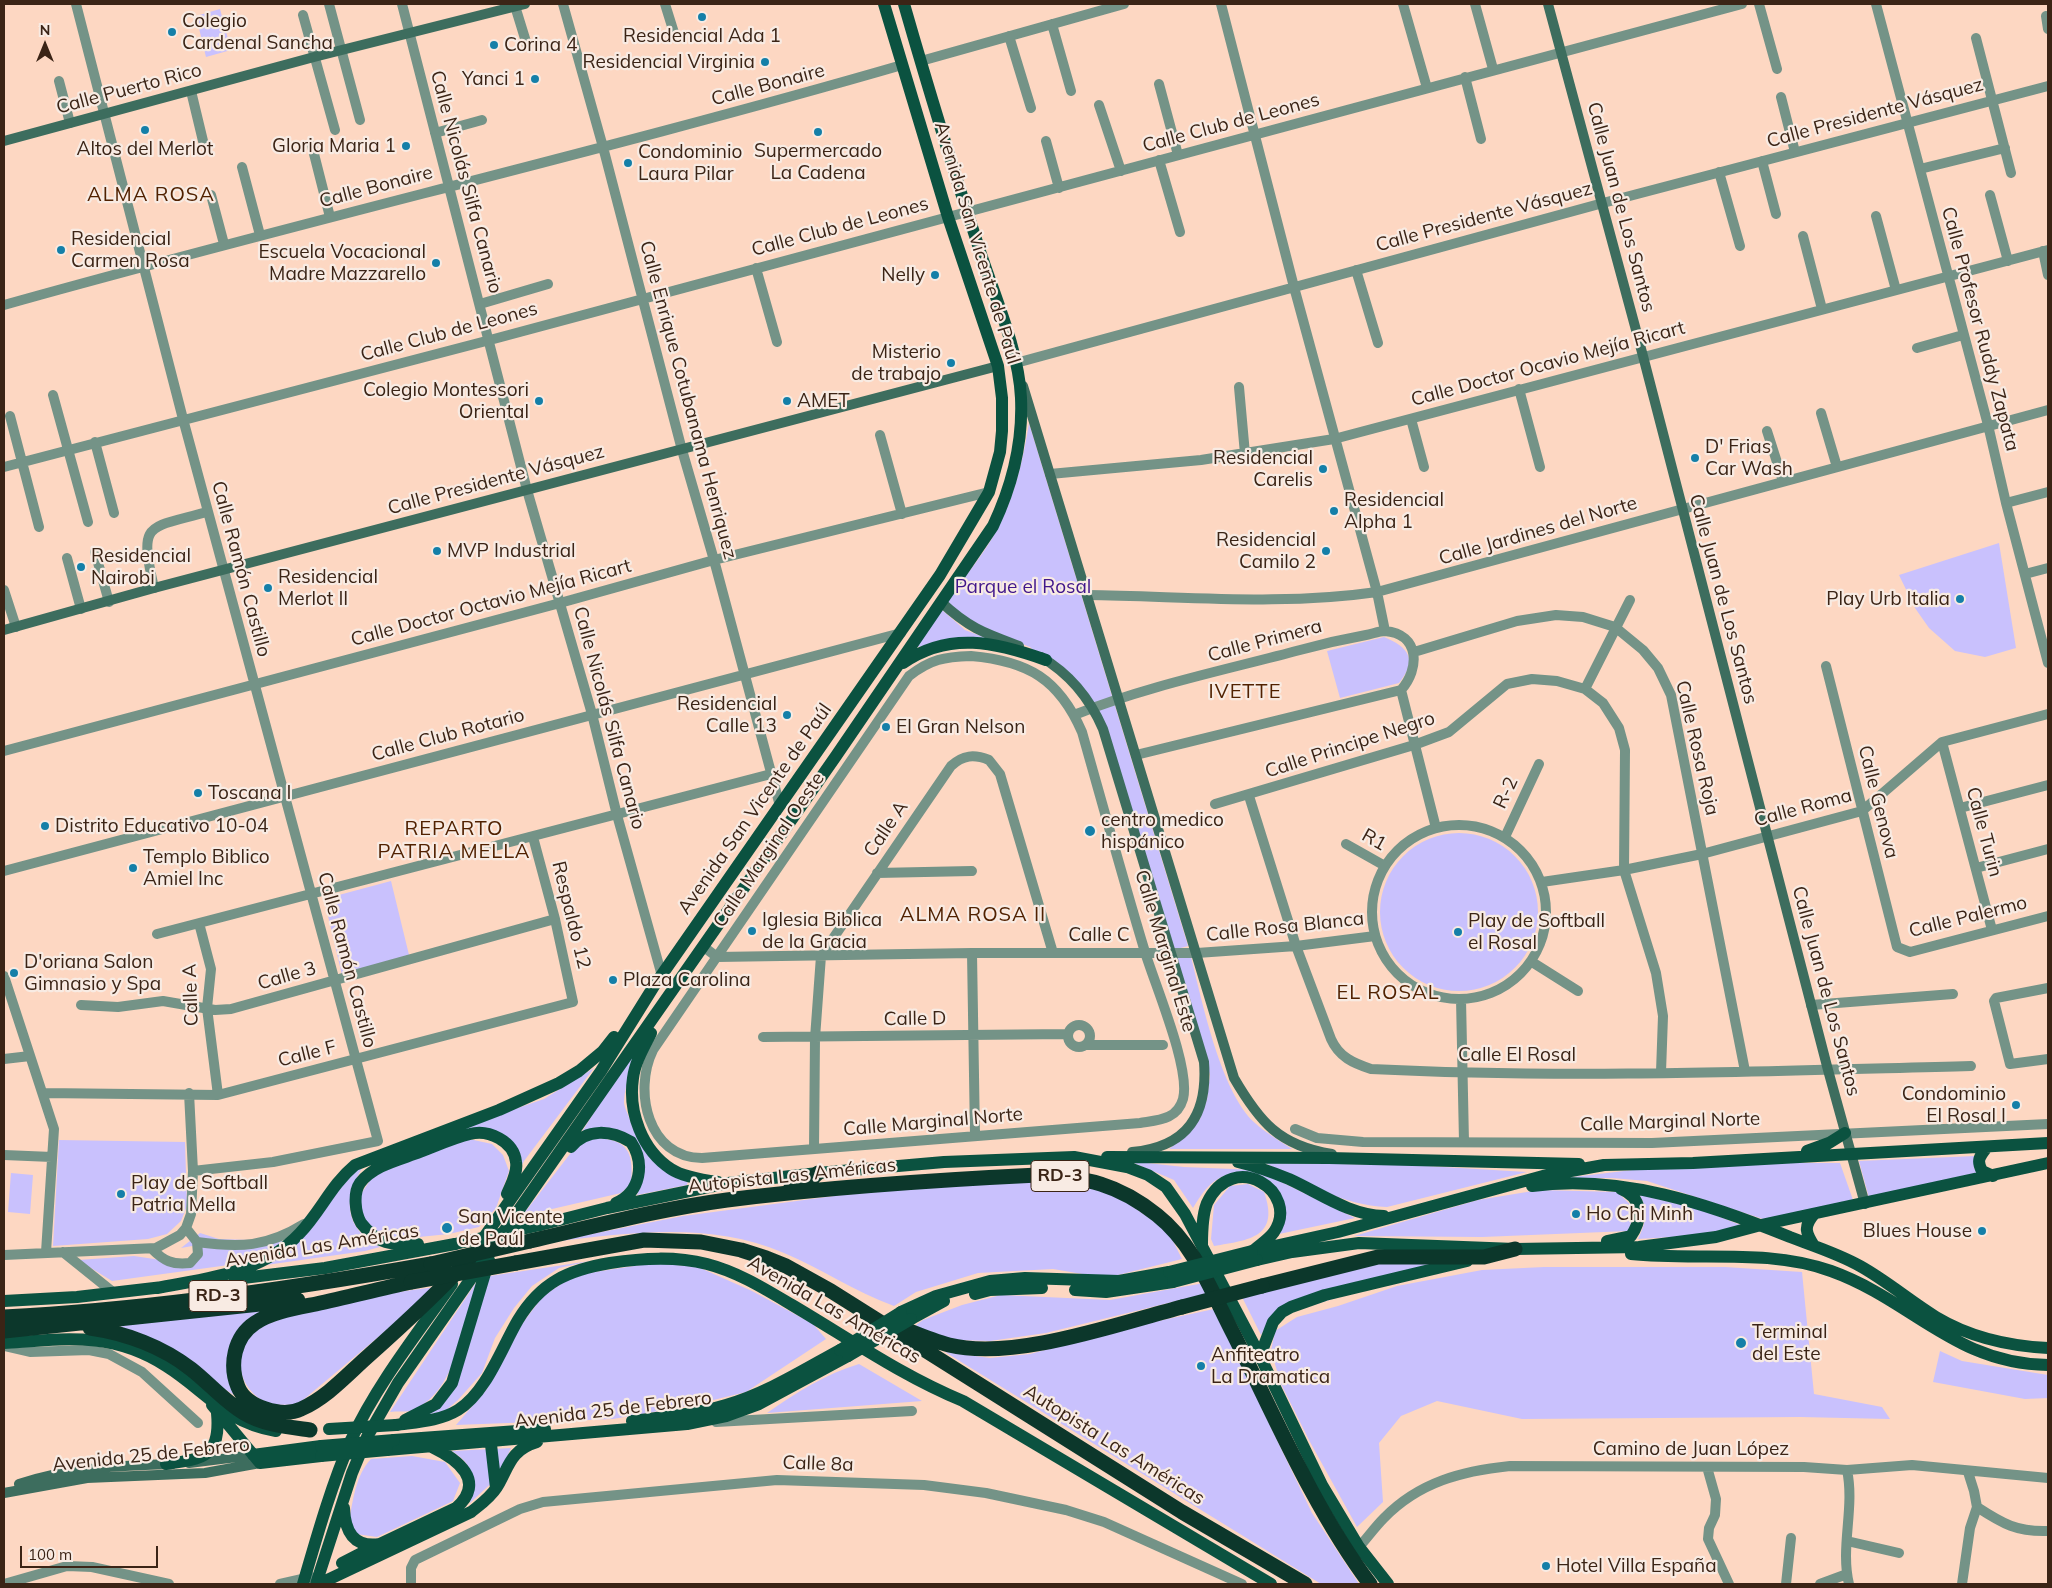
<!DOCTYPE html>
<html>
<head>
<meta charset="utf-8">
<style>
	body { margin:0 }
	#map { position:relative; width:2052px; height:1588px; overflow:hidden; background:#fdd7c2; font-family:Mulish,sans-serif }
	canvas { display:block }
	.frame { position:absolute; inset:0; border:5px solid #3b2416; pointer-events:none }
	.north { position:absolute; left:20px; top:20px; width:50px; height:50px; -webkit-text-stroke:4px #f8ebe3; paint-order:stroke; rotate:0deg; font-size:14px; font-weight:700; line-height:20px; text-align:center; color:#3b2416 }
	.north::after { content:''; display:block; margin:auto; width:18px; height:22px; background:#3b2416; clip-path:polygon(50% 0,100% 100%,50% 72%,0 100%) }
	.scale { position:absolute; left:20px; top:1546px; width:138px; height:22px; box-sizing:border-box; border:2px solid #3b2416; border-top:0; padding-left:6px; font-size:15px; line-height:18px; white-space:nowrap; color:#3b2416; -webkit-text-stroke:4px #f8ebe3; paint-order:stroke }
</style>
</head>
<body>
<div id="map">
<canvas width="2052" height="1588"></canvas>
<div class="frame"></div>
<div class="north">N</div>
<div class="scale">100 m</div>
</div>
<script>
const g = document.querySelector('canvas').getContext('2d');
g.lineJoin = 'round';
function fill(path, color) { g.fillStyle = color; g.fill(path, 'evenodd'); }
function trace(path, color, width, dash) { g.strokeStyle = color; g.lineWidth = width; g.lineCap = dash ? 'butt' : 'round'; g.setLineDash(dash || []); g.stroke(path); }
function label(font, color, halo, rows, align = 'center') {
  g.font = font + ' Mulish,sans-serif'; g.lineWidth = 4.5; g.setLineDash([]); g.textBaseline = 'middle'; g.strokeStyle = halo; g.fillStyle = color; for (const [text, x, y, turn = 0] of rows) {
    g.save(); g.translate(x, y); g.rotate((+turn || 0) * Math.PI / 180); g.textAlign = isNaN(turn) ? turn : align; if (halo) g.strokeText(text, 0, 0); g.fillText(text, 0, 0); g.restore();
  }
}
fill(new Path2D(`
	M220,9l11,41 -25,7 -10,-41z
	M1029,423l159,523 -15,4 -74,-239 -69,-64 -56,-22 -28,-23c16,-22 36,-45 49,-69 19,-34 28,-72 34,-110z
	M1999,543l17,105 -31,9 -30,-6 -26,-23 -14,-20 -16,-33z
	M942,610l23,20 21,8 -69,9z
	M1384,637c25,10 34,23 15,46l-59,15 -13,-47z
	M1380 912a79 79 0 1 1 158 0a79 79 0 1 1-158 0Z
	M391,881l19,78 -68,16 -18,-76z
	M1174,954l17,3c11,44 30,136 64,166 11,10 25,18 37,26h-123l18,-15 13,-15 7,-20 3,-24z
	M642,1043c-8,18 -17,38 -18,59 0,5 4,12 6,18 11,33 26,49 58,61l-1,4 -50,10 5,-15 -14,-44 -48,-1 26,-42z
	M594,1068l-70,93 -6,12 -1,-22 -55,-24 82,-28z
	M594,1138c34,1 40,14 37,46l-10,9 -99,23 58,-75z
	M469,1139l23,5 11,11 6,16 -13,37 -17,19 -30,7 -60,6 -16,-9 -12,-16v-21l14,-21z
	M59,1140l126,2 2,64 -6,15 -14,13 -19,5 -95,7z
	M1975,1156l-1,12 7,6 -112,24 -10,-37z
	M1129,1161l55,6 73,3 98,48 -76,16 5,-29 -47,-32c-23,2 -33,17 -44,35l-19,-28z
	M1265,1163l145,2 117,7 -140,35c-44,-1 -83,-26 -122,-44z
	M1788,1163h52l13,37 -87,20 -119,-39 -35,-3h-48l86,-10z
	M364,1165c-21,32 -21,63 16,82l-15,4 -106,15 81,-85z
	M11,1173l22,2 -3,39 -22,-2z
	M1080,1181l36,14 52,36 14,28 -76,19 -53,-9 -75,4 -62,19 -22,14c-39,-14 -72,-37 -110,-53 -75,-32 -155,-20 -233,-11l132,-26 159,-21 112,-10z
	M1248,1184l16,8c16,45 -14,48 -50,54l-3,-7 3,-34 16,-19z
	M1539,1190l78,2 17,16 -5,23 -147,6 -128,-1 124,-36z
	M1639,1194l66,17 38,15 -53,10 -52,3c8,-16 11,-29 1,-45z
	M200,1233l19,6 64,2 -26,18 -21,5 -124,17 -34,-21 56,-4 47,7 13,-8 4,-10 -17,3z
	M590,1261l-31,7 -27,18 -18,22 -19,30 -13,35 -24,27 -13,11 -18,4 18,-13 45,-126z
	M1381,1261l72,1 -182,56 -10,17 -19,-38z
	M654,1263l44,4 54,24 61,33 13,15 -80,53 -53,13 -80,14 -157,6 31,-36 29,-57 27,-36 32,-21z
	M1544,1267h181l77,5 12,122 68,13 8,12 -90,-2 -278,2 -85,-18 -36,15 -22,27 4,59 -26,25 -47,-85 -29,-58 -10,-33 4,-20 22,-14 41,-11 59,-20 85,-16z
	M477,1281c-12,40 -21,115 -67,130 -6,1 -14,0 -20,1z
	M1204,1283l5,10 -163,40 -56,8 -36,-1 -34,-11 -4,-4 7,-5 39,-15 39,-10 109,5z
	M438,1287l-141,118c-9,-1 -20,1 -28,-2 -19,-6 -31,-27 -29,-46 1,-9 7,-18 11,-26 57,-26 124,-37 187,-44z
	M278,1306l-32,15 -14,67 2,7 -92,-58 -22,-11z
	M1214,1309l98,204 47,71h-38l-376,-232 45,6 40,-4 110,-29z
	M1940,1351l22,10 86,14v23l-23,1 -92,-17z
	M859,1364l63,37 -155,12c29,-20 58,-39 92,-49z
	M511,1448l-13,29 -28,26c3,-26 6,-36 -18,-52z
	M412,1456l33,6 15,21 -7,18 -76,36 -21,-3 -7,-10c3,-21 7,-50 22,-65z`), '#c9c1fd');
trace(new Path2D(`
	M76,4l107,415 195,722 -105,21 -80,9
	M329,4l31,116
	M402,4l125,486 65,224 25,101 45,161
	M563,4l40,143 79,303 32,110 66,246
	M665,4l10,32
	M1221,4l73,283 83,305 8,39
	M1403,4l24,84
	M1475,4l18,65
	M1759,4l18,65
	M1876,4l112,421 18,78 42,160
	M515,6l12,39
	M303,15l32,115
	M2046,16l2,13
	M1052,24l19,67
	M1009,36l22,72
	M1976,38l35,135
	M921,61l203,-57
	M1465,77l16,62
	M59,81l11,42
	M1159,84l19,71
	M191,91l12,50
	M1781,97l14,55
	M1099,105l22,66
	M435,133l47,-13
	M1046,141l13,47
	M312,146l18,71
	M1159,160l21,72
	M1762,161l14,53
	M242,167l18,68
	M1920,169l85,-21
	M1719,172l21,74
	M211,195l13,49
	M1990,195l18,66
	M1876,216l20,74
	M1803,236l19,73
	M2043,251l5,24
	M756,268l21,74
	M1356,270l22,73
	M480,304l68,-20
	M4,305c298,-84 601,-154 898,-240
	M1917,348l46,-13
	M1016,363l587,-160 445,-117
	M1239,387l6,67
	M1519,389l21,78
	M53,395l35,127
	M1821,413l16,54
	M10,416l29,111
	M1411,419l13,48
	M1767,431l16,50
	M880,435l22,79
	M95,442l19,71
	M4,467l486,-127 1252,-336
	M1050,474l151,-14 133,-21 714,-189
	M2006,503l42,-11
	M95,552l14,50
	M67,558l14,51
	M2025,574l23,-6
	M154,588c-15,-67 -8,-59 53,-76
	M4,590l12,37
	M1087,595c96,1 194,11 290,-3l671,-182
	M1414,652l103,-31 39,-6 27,2 32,10 28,23 15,18 13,27 74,376
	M971,656c57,5 88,23 111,76 21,74 41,147 63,220 10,33 46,117 38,147 -6,21 -25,21 -43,24l-438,35c-54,0 -69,-67 -49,-108l256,-374c22,-17 35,-19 62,-20z
	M1826,666l71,281 13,5 138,-36
	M1585,689l45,-89
	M1401,690l35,138
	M1074,715c73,-29 151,-45 226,-65 22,-6 44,-11 66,-15 6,-1 13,-4 19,-4 35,3 35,38 16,59l-265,65
	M1942,742l50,188
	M4,751l556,-148 154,-43 275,-68
	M1249,796l47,150 35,93c8,18 22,24 40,30 199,10 400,2 600,-3
	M1215,804l199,-59 35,-13 58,-48 25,-5 25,2 28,8 18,14 16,25 6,22 -1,120 32,103 7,43 -2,56
	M1960,808l88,-23
	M1372 912a87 87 0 1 1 174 0a87 87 0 1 1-174 0Z
	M1505,837l34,-73
	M1346,844l39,22
	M1976,868l72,-19
	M4,871l897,-238
	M877,873l95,-2
	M1542,882l82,-12 78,-16 160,-43 80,-69 106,-28
	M199,923l12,46 -4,39 11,87
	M157,934l614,-160
	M704,947l13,10 255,-4h225l99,-7 79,-10
	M972,953l3,183
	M1532,962l46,29
	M4,976l50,153 -8,123
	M2048,988l-52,10 -2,3 16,63 38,-5
	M1461,999l3,143
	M81,1005l37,2 45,-6 52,9 16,-1 324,-90
	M1811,1005l142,-11
	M1068 1036a11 11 0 1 1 22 0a11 11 0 1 1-22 0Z
	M763,1037l305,-3
	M1086,1045h77
	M4,1059l26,-3
	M43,1093l175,2 355,-93 -18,-83 -22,-82
	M1295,1129l22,9 46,4 289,1 396,-19
	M814,1149l1,-111 6,-82 130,-190c12,-11 23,-12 38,-6l11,14 53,179
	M4,1155l48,2
	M197,1242c43,6 70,5 107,-18
	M152,1249c12,12 20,16 38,14l8,-9 -1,-12 -11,-14
	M63,1252l51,41
	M4,1255l152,-7 24,-13 6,-7 5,-14 2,-43 -4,-78
	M4,1346l26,6 59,-2 20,4 33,18 56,51
	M716,1422l196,-11
	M1707,1467l9,32 -1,16 -6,13 -1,11 21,45
	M1847,1470c8,38 -7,77 2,114
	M1977,1507c26,17 40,25 71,24
	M1847,1541l52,12
	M1359,1547c9,-10 16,-20 25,-29 35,-36 78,-47 126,-52l294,1 43,3 65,-5 136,13
	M4,1584l63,-18 25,1 77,17
	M280,1584l31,-7
	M411,1584v-16l4,-8 105,-51 23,-7 234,-22 147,5 62,8 80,17 38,12 138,62
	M1786,1584l5,-46
	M1820,1584l27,-10
	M1962,1584l8,-56 7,-21 -3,-16 -6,-19`), '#749387', 10);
trace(new Path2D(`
	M1548,4l95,352 185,714 37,134
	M4,141l310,-84 211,-53
	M1023,386l211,692c25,43 45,68 98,76
	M941,602c28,26 43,31 78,44
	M4,630l150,-42 844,-222
	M1041,657c29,17 49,42 62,72l101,333c4,53 -17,85 -72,90
	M189,1463l64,-8
	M19,1484c49,-17 102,-18 153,-20
	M4,1493l83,-15 118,-5 55,-10`), '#3d6d5e', 10);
trace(new Path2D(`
	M903,663c46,-32 93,-21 143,-3
	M651,1033c-7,14 -16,29 -18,45 -5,34 9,72 38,91 12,8 32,11 47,13
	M571,1147c16,-19 40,-17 60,-5 14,21 10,50 -15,61
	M1987,1147c-7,9 -11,13 -5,24l11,5
	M1807,1151l22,-8 16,-10
	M1107,1157l222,1 250,6
	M1238,1162c17,4 34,10 51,17 31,14 60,36 95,37
	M1532,1186c89,-12 177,18 258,51 24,9 49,17 70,29 27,15 50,35 76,51 35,21 72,29 112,31
	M1814,1214c-11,13 -8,19 0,32
	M540,1225l67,-17 121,-25 90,-10 126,-11 130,-5 53,10 21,8 18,12 19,27 75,142 62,129 37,62 29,37
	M1607,1241l24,-5c12,-18 12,-38 -10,-47
	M480,1243l121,-172 53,-85 286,-411 49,-83 11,-40 2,-21v-33l-4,-32 -50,-149 -64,-213
	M418,1244c-27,1 -40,1 -57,-21 -6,-10 -8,-30 -1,-40 14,-18 39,-23 60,-31 16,-6 33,-14 50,-18 18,-5 44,7 46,28 2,11 -5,22 -9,32
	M1202,1245c0,-13 0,-29 5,-42 26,-55 94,-11 67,29 -5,7 -13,12 -20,18
	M1252,1251l86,-19 205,-56 61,-11 89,-2 355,-20
	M1631,1254c66,7 136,-6 200,17 81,29 124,93 217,94
	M1257,1260l35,-8 67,-9 156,6 124,-2 77,-10 45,-12 287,-62
	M235,1279l90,-11 130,-24
	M157,1288c51,-10 105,-14 143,-55 21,-22 31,-48 55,-68l144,-55 60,-27 20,-12 24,-20 11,-14
	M1075,1290l31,2 67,-10
	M975,1294l15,-4 52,-2
	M4,1301l73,-4 86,-10
	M901,1312l35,-16 54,-15 35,-3 94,3 50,-9
	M911,1319l33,-18
	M4,1343c60,-4 108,-12 162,23 40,25 58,56 110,65
	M1260,1356l13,-34 9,-10 9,-5 34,-12 142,-34
	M212,1405l48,58 61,-7
	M405,1420l31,-16 16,-21 37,-123
	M632,1421c31,-4 64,-7 94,-16 41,-12 77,-35 114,-55
	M396,1425c21,-3 44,-4 62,-15 28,-17 44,-63 60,-90 23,-38 50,-50 92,-57 33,-5 65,-7 97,1 31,8 58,25 85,41 56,33 110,71 171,96l308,183
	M490,1436l6,52
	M394,1440l151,-11
	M387,1450l300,-26 39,-8 33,-12 89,-48
	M253,1455l68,-9
	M166,1464c37,-5 55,-7 51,-51
	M344,1508c1,23 9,40 36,36l76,-36c31,-27 1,-49 -24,-61
	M342,1563l35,-18
	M303,1584c14,-48 28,-98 48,-144 26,-56 66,-106 101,-156
	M316,1584l36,-111 15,-36 31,-54 438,-627 157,-230c19,-40 30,-83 28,-128 -2,-49 -29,-108 -44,-156 -26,-79 -50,-158 -73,-238
	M319,1584l152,-72c10,-8 19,-14 26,-25 12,-20 13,-37 40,-45`), '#0b5240', 12);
trace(new Path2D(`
	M791,1184l18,-3 9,-8
	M530,1241c65,-15 130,-32 197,-41 103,-13 207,-20 311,-25 48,2 80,9 119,40 38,30 55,78 77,120 41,82 81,176 136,249
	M516,1263l128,-23 57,2 40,8 25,8 20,8 45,25 351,221 123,72
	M411,1282c-32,7 -63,15 -95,22 -20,4 -45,8 -61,19 -21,14 -26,42 -17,64 8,20 44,31 63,22 25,-11 45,-33 65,-51 36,-32 71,-64 103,-99
	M1262,1286l116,-29h106l31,-8
	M4,1317c143,-7 287,-28 427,-53
	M90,1328c36,5 73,19 101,41 18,14 34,33 53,44 20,12 44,14 66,17
	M902,1328c15,6 31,13 47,17 65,16 168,-21 233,-38
	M4,1331l294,-31`), '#0c372b', 15);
trace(new Path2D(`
	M455,1244l85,-19
	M1169,1272l83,-21
	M1173,1282l84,-22
	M840,1350l61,-38
	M848,1356l63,-37
	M329,1429l67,-4
	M321,1446l73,-6
	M321,1456l66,-6`), '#0b5240', 12);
trace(new Path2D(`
	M431,1264l99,-23
	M411,1282l105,-19
	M1182,1307l80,-21`), '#0c372b', 15);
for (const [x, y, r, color] of [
	[702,17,5,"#147fa8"],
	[172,32,5,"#147fa8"],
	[494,45,5,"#147fa8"],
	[765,62,5,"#147fa8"],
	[535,79,5,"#147fa8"],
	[145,130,5,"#147fa8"],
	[818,132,5,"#147fa8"],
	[406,146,5,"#147fa8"],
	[628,163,5,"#147fa8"],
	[61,250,5,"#147fa8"],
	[436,263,5,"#147fa8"],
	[935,275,5,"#147fa8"],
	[951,363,5,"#147fa8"],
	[539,401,5,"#147fa8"],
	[787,401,5,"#147fa8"],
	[1695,458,5,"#147fa8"],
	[1323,469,5,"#147fa8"],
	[1334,511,5,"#147fa8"],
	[437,551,5,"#147fa8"],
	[1326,551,5,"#147fa8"],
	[81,567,5,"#147fa8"],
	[268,588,5,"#147fa8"],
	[1960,599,5,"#147fa8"],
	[787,715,5,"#147fa8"],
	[886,727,5,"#147fa8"],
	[198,793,5,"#147fa8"],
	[45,826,5,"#147fa8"],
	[1090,831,6,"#147fa8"],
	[133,868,5,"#147fa8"],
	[752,931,5,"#147fa8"],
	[1458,932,5,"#147fa8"],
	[14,973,5,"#147fa8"],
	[613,980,5,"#147fa8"],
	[2016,1105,5,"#147fa8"],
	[121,1194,5,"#147fa8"],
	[1576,1214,5,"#147fa8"],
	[447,1228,6,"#147fa8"],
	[1982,1231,5,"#147fa8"],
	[1741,1343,6,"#147fa8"],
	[1201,1366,5,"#147fa8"],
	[1546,1566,5,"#147fa8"]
]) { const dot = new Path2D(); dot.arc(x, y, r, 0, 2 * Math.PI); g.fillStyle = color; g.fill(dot); trace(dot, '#f8ebe3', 2); }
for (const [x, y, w] of [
	[1060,1176,58],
	[218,1296,58]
]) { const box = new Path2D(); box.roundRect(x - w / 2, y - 15.5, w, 31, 4); g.fillStyle = '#f8ebe3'; g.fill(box); trace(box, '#3b2416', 1); }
label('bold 18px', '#3b2416', null, [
	["RD-3",1060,1176],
	["RD-3",218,1296]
]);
label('19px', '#3b2416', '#f8ebe3', [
	["Colegio",182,21],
	["Cardenal Sancha",182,43],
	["Residencial Ada 1",702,36,"center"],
	["Corina 4",504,45],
	["Residencial Virginia",755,62,"right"],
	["Yanci 1",525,79,"right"],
	["Gloria Maria 1",396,146,"right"],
	["Altos del Merlot",145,149,"center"],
	["Supermercado",818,151,"center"],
	["La Cadena",818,173,"center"],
	["Condominio",638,152],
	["Laura Pilar",638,174],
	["Residencial",71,239],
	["Carmen Rosa",71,261],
	["Escuela Vocacional",426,252,"right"],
	["Madre Mazzarello",426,274,"right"],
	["Nelly",925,275,"right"],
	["Misterio",941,352,"right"],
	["de trabajo",941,374,"right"],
	["Colegio Montessori",529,390,"right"],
	["Oriental",529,412,"right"],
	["AMET",797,401],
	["D' Frias",1705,447],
	["Car Wash",1705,469],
	["Residencial",1313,458,"right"],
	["Carelis",1313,480,"right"],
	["Residencial",1344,500],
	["Alpha 1",1344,522],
	["Residencial",1316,540,"right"],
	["Camilo 2",1316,562,"right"],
	["MVP Industrial",447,551],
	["Residencial",91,556],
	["Nairobi",91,578],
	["Residencial",278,577],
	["Merlot II",278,599],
	["Play Urb Italia",1950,599,"right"],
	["Residencial",777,704,"right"],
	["Calle 13",777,726,"right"],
	["El Gran Nelson",896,727],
	["Toscana I",208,793],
	["centro medico",1101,820],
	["hispánico",1101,842],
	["Distrito Educativo 10-04",55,826],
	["Templo Biblico",143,857],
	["Amiel Inc",143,879],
	["Iglesia Biblica",762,920],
	["de la Gracia",762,942],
	["Play de Softball",1468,921],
	["el Rosal",1468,943],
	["D'oriana Salon",24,962],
	["Gimnasio y Spa",24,984],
	["Plaza Carolina",623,980],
	["Condominio",2006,1094,"right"],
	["El Rosal I",2006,1116,"right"],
	["Play de Softball",131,1183],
	["Patria Mella",131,1205],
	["Ho Chi Minh",1586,1214],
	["San Vicente",458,1217],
	["de Paúl",458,1239],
	["Blues House",1972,1231,"right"],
	["Terminal",1752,1332],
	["del Este",1752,1354],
	["Anfiteatro",1211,1355],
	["La Dramatica",1211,1377],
	["Hotel Villa España",1556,1566]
], 'left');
label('19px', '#3b2416', '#f8ebe3', [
	["Calle Bonaire",768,85,-15],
	["Calle Puerto Rico",129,89,-15],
	["Calle Presidente Vásquez",1875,113,-15],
	["Calle Club de Leones",1231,123,-15],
	["Calle Nicolás Silfa Canario",466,182,75],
	["Calle Bonaire",376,187,-15],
	["Calle Juan de Los Santos",1621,207,75],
	["Calle Presidente Vásquez",1484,217,-15],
	["Calle Club de Leones",840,227,-15],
	["Avenida San Vicente de Paúl",977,243,73],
	["Calle Profesor Ruddy Zapata",1980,329,75],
	["Calle Club de Leones",449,332,-15],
	["Calle Doctor Ocavio Mejía Ricart",1548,364,-15],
	["Calle Enrique Cotubanama Henriquez",688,400,75],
	["Calle Presidente Vásquez",496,480,-15],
	["Calle Jardines del Norte",1538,531,-16],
	["Calle Ramón Castillo",241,569,75],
	["Calle Juan de Los Santos",1723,599,75],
	["Calle Doctor Octavio Mejía Ricart",491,603,-15],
	["Calle Primera",1265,641,-15],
	["Calle Nicolás Silfa Canario",609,718,75],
	["Calle Club Rotario",448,735,-15],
	["Calle Principe Negro",1350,745,-18],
	["Calle Rosa Roja",1697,748,77],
	["R-2",1506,793,-65],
	["Calle Genova",1878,802,76],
	["Calle Roma",1803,808,-15],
	["Avenida San Vicente de Paúl",755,809,-55],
	["Calle A",886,829,-56],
	["Calle Turin",1984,832,75],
	["R1",1374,840,29],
	["Calle Marginal Oeste",769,850,-56],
	["Respaldo 12",571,915,76],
	["Calle Palermo",1968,917,-14],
	["Calle Rosa Blanca",1285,927,-6],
	["Calle C",1099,935],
	["Calle Marginal Este",1165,951,73],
	["Calle Ramón Castillo",347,960,75],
	["Calle 3",287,976,-16],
	["Calle Juan de Los Santos",1826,991,75],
	["Calle A",191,995,-92],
	["Calle D",915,1019,-1],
	["Calle F",307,1054,-14],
	["Calle El Rosal",1517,1055],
	["Calle Marginal Norte",933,1122,-5],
	["Calle Marginal Norte",1670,1122,-2],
	["Autopista Las Américas",792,1176,-6],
	["Avenida Las Américas",322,1246,-9],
	["Avenida Las Américas",834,1310,30],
	["Avenida 25 de Febrero",613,1410,-7],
	["Autopista Las Américas",1114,1445,32],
	["Camino de Juan López",1691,1449],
	["Avenida 25 de Febrero",151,1455,-6],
	["Calle 8a",818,1464,2]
]);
label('19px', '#40168b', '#f8ebe3', [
	["Parque el Rosal",1023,587]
]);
g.letterSpacing = '1px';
label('20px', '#512100', '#f8ebe3', [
	["ALMA ROSA",151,195],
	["IVETTE",1245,692],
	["REPARTO",454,829],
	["PATRIA MELLA",454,852],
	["ALMA ROSA II",973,915],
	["EL ROSAL",1388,993]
]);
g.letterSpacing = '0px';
</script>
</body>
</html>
